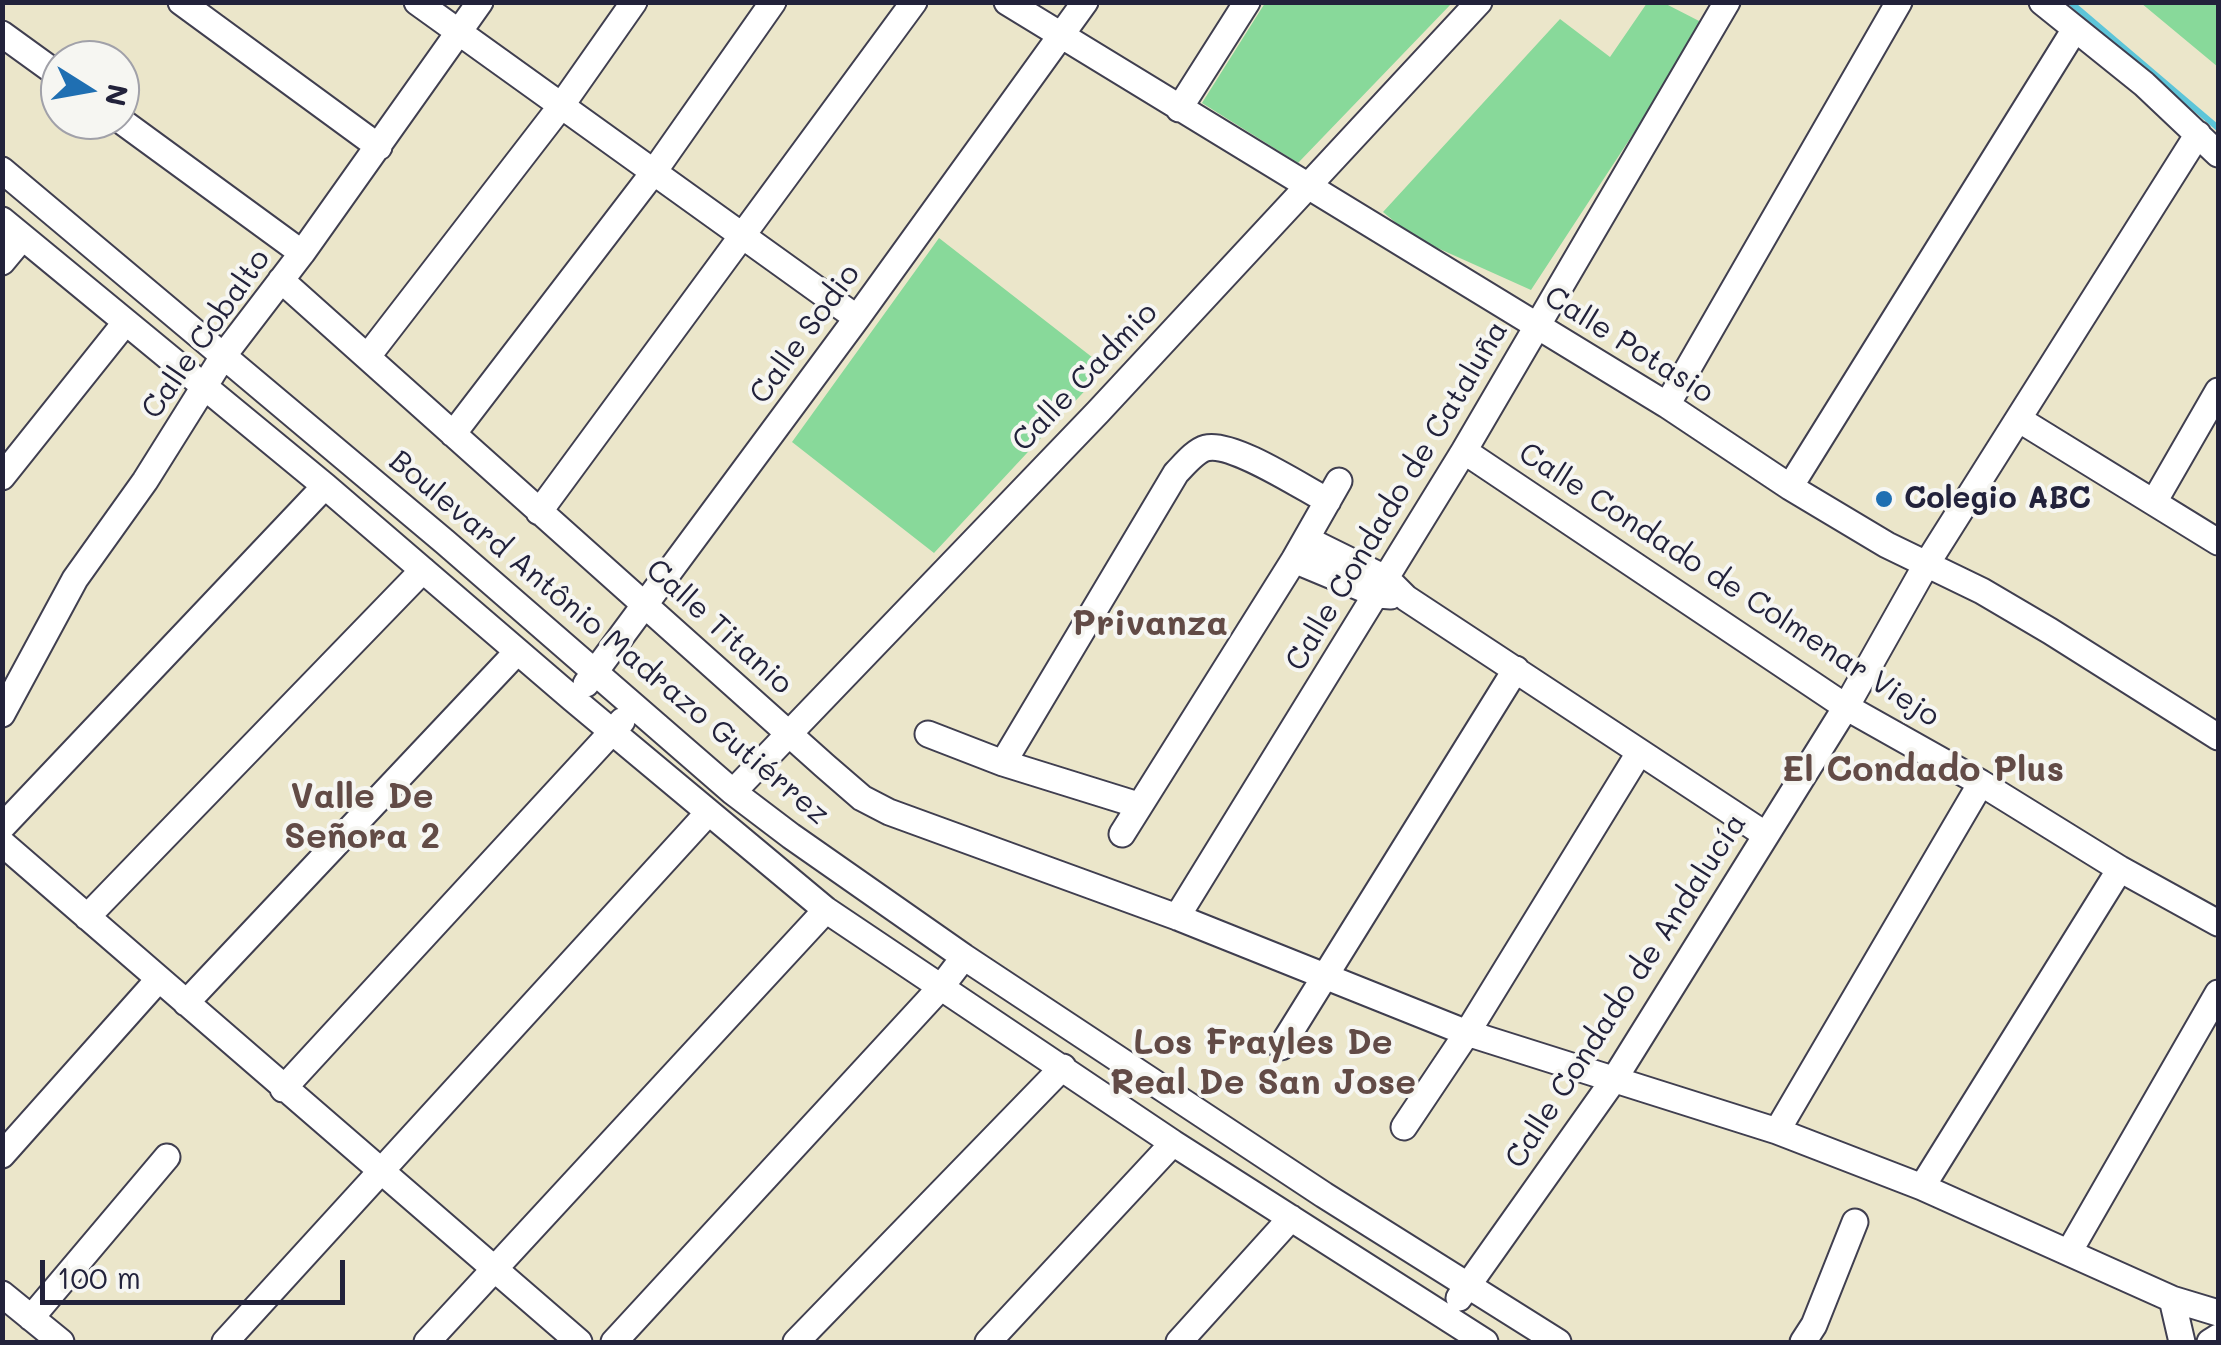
<!DOCTYPE html>
<html>
<head>
<meta charset="utf-8">
<style>
	body { margin:0 }
	#map { position:relative; width:2221px; height:1345px; overflow:hidden; background:#ebe6ca; font-family:Mali,sans-serif }
	canvas { display:block }
	.frame { position:absolute; inset:0; border:5px solid #22223b; pointer-events:none }
	.north { position:absolute; left:40px; top:40px; width:100px; height:100px; box-sizing:border-box; background:#f6f6f2; border:2px solid #a1a1a9; border-radius:50%; rotate:101deg; font-size:28px; font-weight:700; line-height:40px; text-align:center; color:#22223b }
	.north::after { content:''; display:block; margin:auto; width:35px; height:45px; background:#1f6fb2; clip-path:polygon(50% 0,100% 100%,50% 72%,0 100%) }
	.scale { position:absolute; left:40px; top:1260px; width:305px; height:45px; box-sizing:border-box; border:5px solid #22223b; border-top:0; padding-left:12px; font-size:30px; line-height:35px; white-space:nowrap; color:#22223b; -webkit-text-stroke:8px #f6f6f2; paint-order:stroke }
</style>
</head>
<body>
<div id="map">
<canvas width="2221" height="1345"></canvas>
<div class="frame"></div>
<div class="north">N</div>
<div class="scale">100 m</div>
</div>
<script>
const g = document.querySelector('canvas').getContext('2d');
g.lineJoin = 'round';
function fill(path, color) { g.fillStyle = color; g.fill(path, 'evenodd'); }
function trace(path, color, width, dash) { g.strokeStyle = color; g.lineWidth = width; g.lineCap = dash ? 'butt' : 'round'; g.setLineDash(dash || []); g.stroke(path); }
function label(font, color, halo, rows, align = 'center') {
  g.font = font + ' Mali,sans-serif'; g.lineWidth = 8; g.setLineDash([]); g.textBaseline = 'middle'; g.strokeStyle = halo; g.fillStyle = color; for (const [text, x, y, turn = 0] of rows) {
    g.save(); g.translate(x, y); g.rotate((+turn || 0) * Math.PI / 180); g.textAlign = isNaN(turn) ? turn : align; if (halo) g.strokeText(text, 0, 0); g.fillText(text, 0, 0); g.restore();
  }
}
fill(new Path2D(`
	M1265,3v-1l187,1 -154,160 -96,-60z
	M1647,3h17l41,21 -174,266 -118,-53 -30,-25 177,-193 50,38z
	M2141,3h77v64z
	M939,238l167,130 -172,185 -142,-111z`), '#88d99a');
trace(new Path2D(`
	M2070,2l148,126`), '#5dc5d9', 6);
const minor = new Path2D(`
	M181,2l198,145
	M417,2l440,316
	M1007,2l660,403 123,82 97,58 95,46 68,40 168,106
	M2042,2l102,82 74,70
	M2,34l58,42
	M1179,109l68,-107
	M120,120l182,133
	M2,170l443,372 288,250 58,44 173,121 360,238 234,147
	M2,220l323,266 248,213 253,211 347,233 312,199
	M2,262l20,-24
	M281,280l544,486 37,32 27,14 288,105 290,116 310,98 145,56 250,112 46,14
	M368,356l193,-250 73,-104
	M1667,405l232,-403
	M2020,420l198,122
	M453,434l200,-261 120,-171
	M1464,451l382,256 135,76 139,86 98,54
	M2,477l123,-154
	M1790,487l285,-458
	M2154,502l64,-111
	M539,512l375,-510
	M1306,539l81,40 19,19 360,237
	M1294,560l84,35 13,1
	M586,684l271,-366 228,-316
	M2,714l73,-135 70,-98 79,-126 78,-102 178,-251
	M928,734l75,29 135,42
	M1003,763l173,-290c8,-8 19,-22 30,-25 26,-7 97,40 122,53
	M733,792l365,-380 381,-410
	M2,827l323,-341
	M1122,834l172,-274 45,-79
	M2,843l577,499
	M87,917l336,-347
	M1177,917l287,-466 263,-449
	M186,1003l331,-351
	M1281,1047l235,-378
	M283,1089l339,-368
	M1404,1127l63,-94 172,-280
	M1777,1131l204,-348
	M2,1155l156,-175
	M1922,1187l198,-318
	M2069,1252l149,-259
	M2,1294l59,48
	M1459,1298l156,-220 231,-371 80,-142 272,-431
	M2172,1299l10,43
	M31,1318l136,-161
	M225,1342l483,-529
	M427,1342l399,-432
	M614,1342l327,-355 23,-30
	M796,1342l267,-275
	M988,1342l185,-199
	M1179,1342l112,-124
	M1803,1342l11,-17 41,-103
	M2210,1342l8,-5`);
trace(minor, '#403f50', 29);
trace(minor, '#fff', 25);
for (const [x, y, r, color] of [
	[1884,499,10,"#1f6fb2"]
]) { const dot = new Path2D(); dot.arc(x, y, r, 0, 2 * Math.PI); g.fillStyle = color; g.fill(dot); trace(dot, '#f6f6f2', 4); }
label('30px', '#22223b', '#f6f6f2', [
	["Calle Cobalto",206,334,-55],
	["Calle Sodio",805,334,-54],
	["Calle Potasio",1629,345,32],
	["Calle Cadmio",1085,377,-46],
	["Calle Condado de Cataluña",1397,496,-59],
	["Calle Condado de Colmenar Viejo",1729,585,33],
	["Calle Titanio",719,627,42],
	["Boulevard Antônio Madrazo Gutiérrez",609,638,40],
	["Calle Condado de Andalucía",1626,991,-57]
]);
label('bold 30px', '#22223b', '#f6f6f2', [
	["Colegio ABC",1904,499]
], 'left');
label('bold 35px', '#624b46', '#f6f6f2', [
	["Privanza",1150,624],
	["El Condado Plus",1923,770],
	["Valle De",362,797],
	["Señora 2",362,837],
	["Los Frayles De",1263,1043],
	["Real De San Jose",1263,1083]
]);
</script>
</body>
</html>
